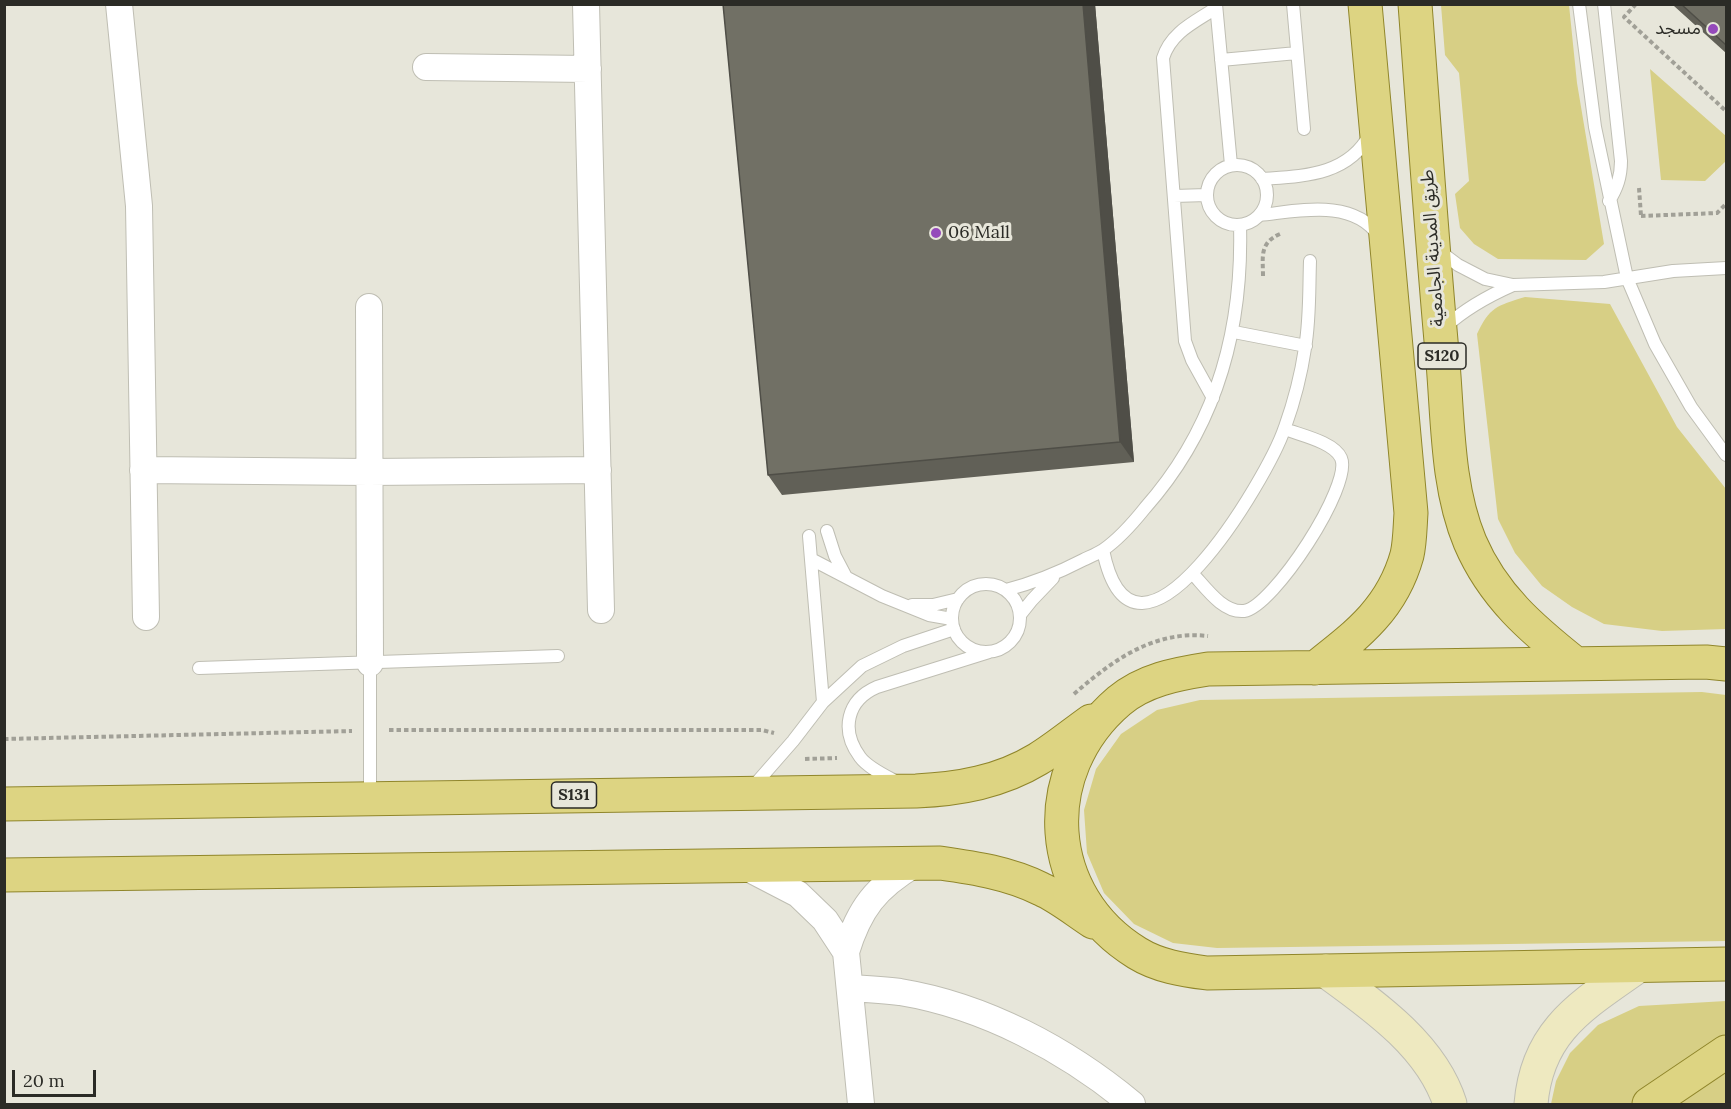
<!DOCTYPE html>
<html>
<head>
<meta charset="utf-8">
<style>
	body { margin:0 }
	#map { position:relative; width:1731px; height:1109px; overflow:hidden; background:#e7e6da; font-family:Lora,serif }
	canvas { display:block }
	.frame { position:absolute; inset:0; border:6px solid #2b2b26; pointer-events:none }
	.scale { position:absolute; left:12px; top:1070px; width:84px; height:27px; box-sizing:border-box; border:3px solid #2b2b26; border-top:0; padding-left:8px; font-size:18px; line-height:21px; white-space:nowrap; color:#2b2b26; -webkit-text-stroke:4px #e7e6da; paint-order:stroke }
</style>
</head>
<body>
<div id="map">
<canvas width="1731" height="1109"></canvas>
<div class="frame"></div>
<div class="scale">20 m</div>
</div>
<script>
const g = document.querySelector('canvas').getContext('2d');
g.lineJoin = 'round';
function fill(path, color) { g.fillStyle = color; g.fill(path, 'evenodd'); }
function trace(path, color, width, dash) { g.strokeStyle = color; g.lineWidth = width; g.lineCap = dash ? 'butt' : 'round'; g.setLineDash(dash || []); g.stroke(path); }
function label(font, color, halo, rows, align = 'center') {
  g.font = font + ' Lora,"Noto Sans Arabic",serif'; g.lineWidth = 6; g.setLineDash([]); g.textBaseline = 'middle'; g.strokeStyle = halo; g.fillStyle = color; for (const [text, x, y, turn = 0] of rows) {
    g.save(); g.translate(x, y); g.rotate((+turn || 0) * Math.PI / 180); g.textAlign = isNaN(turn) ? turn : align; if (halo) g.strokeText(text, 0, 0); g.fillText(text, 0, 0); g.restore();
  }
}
fill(new Path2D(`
	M1441,5h128l8,78 27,161 -18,16 -88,-1 -24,-15 -14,-16 -5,-34 14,-13 -10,-108 -14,-18z
	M1650,69l76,67v25l-21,20 -44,-1z
	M1525,297l85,7 67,123 49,62v140l-64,2 -58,-7 -32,-17 -30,-21 -27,-33 -17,-34 -21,-185c13,-27 19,-28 48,-37z
	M1702,692l24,3v246l-509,7 -44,-5 -39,-19 -30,-31 -17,-40 -3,-43 12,-41 25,-35 36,-24 43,-10z
	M1726,1001v103h-175l5,-23 14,-28 28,-28 41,-19z`), '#d7cf85');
const service = new Path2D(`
	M1216,4l15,161
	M1293,4l11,125
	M1579,4l16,123 32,151 28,66 36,63 35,48
	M1604,4l17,157c0,16 -4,27 -12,40
	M1221,60l76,-7
	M1207 195a30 30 0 1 1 60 0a30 30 0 1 1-60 0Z
	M1262,179c40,-3 86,-3 108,-45
	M1174,196l33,-1
	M1260,215c39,-4 93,-17 119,21
	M1438,250l20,15 27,14 28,6 91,-3 69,-11 53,-3
	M1445,327c21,-19 43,-31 68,-42
	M1234,332l72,14
	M1213,398l-21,-38 -7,-19 -22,-283c8,-26 32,-36 53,-50
	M827,531l8,25 11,21
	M809,536l14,166
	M1103,550c31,154 165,-72 182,-123 9,-25 16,-52 20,-79 5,-28 4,-58 5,-87
	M811,559l71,37 47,19 23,4
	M1193,574c13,14 30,39 51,37 29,-4 109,-126 97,-153 -7,-16 -41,-23 -56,-29
	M952 618a34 34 0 1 1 68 0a34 34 0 1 1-68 0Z
	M1006,590c27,-7 52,-17 77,-30 6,-3 14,-6 20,-10 16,-11 30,-27 42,-42 71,-80 98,-177 95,-283
	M912,605h21l25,-6
	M1020,615l12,-15 21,-22
	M370,663v133
	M199,668l359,-12
	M899,783c-13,-7 -31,-15 -39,-26 -20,-27 -13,-57 17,-70l112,-35
	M751,789l42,-48 30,-39 39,-36 41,-20 51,-17`);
const minor = new Path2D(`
	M119,4l20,202 7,411
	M586,4l15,606
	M426,67l162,2
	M369,307l1,356
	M143,470l226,2 229,-2
	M746,867l52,27 27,26 21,32
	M850,988c17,1 34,2 50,4 85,14 167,58 232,112
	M861,1104l-15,-152c13,-43 30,-65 69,-88`);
const secondary = new Path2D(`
	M1326,971c47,34 106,75 124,133
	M1531,1104c6,-74 52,-99 107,-138`);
const primary = new Path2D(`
	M1415,4c9,120 17,240 28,359 5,59 4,124 27,179 23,54 62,87 106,122
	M1726,664l-20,-2 -498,7c-32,5 -64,11 -89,32 -83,71 -75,195 18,252 21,13 46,17 70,20l519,-9
	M1315,668c42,-33 77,-59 92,-113 3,-13 3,-28 4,-42l-46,-509
	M4,804l912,-13c43,-2 84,-9 122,-32 18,-11 36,-26 53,-38
	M4,875l936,-12c35,5 69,10 101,26 18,8 35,22 52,33
	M1649,1104l77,-52`);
trace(service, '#bfbeb3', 14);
trace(minor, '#bfbeb3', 28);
trace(secondary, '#bfbeb3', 35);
trace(primary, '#90862b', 35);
trace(new Path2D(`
	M1636,4l-12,13 102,94
	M1639,188l2,28
	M1641,216l76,-3 9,-9
	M1263,276c0,-19 -4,-33 17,-42
	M1074,694c39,-34 80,-64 134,-58
	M389,730h373l12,3
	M4,739l348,-8
	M805,759l32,-1`), '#a1a097', 4, [4.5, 3]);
trace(service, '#fff', 12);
trace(minor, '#fff', 26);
trace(secondary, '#eee9c0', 33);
trace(primary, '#ddd482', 33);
fill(new Path2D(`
	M723,4h372l39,458 -352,33 -14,-20z
	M1673,4h53v49l-52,-47z`), '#616057');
fill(new Path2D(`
	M1083,4h12l39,458 -14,-20z`), '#4f4e47');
const building = new Path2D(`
	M723,4h360l37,438 -352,33z
	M1681,4h45v41z`);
fill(building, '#717065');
trace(building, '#4f4e47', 1.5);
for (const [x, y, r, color] of [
	[1713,29,6,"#954abb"],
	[936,233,6,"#954abb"]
]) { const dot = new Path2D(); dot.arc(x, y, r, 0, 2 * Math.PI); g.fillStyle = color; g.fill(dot); trace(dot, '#e7e6da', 2); }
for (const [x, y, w] of [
	[1442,356,48],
	[574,795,45]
]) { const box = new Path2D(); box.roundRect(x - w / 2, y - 13, w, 26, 4.5); g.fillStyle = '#e7e6da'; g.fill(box); trace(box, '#2b2b26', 1.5); }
label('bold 16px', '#2b2b26', null, [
	["S120",1442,356],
	["S131",574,795]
]);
label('18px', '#2b2b26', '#e7e6da', [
	["مسجد",1701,29],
	["06 Mall",948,233,"left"]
], 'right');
label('18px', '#2b2b26', '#e7e6da', [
	["طريق المدينة الجامعية",1433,248,-94]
]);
</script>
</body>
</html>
